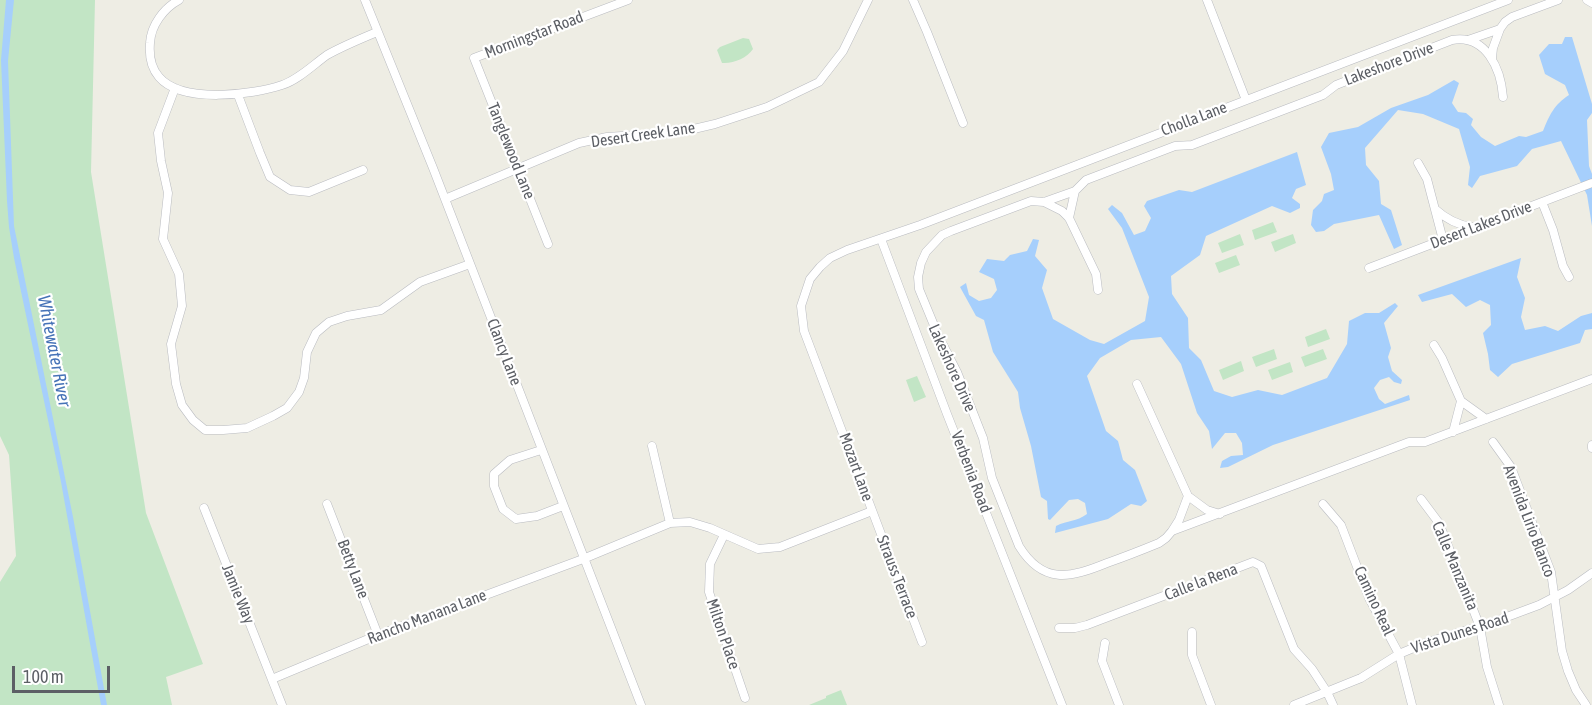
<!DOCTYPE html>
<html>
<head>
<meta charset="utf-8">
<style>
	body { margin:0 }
	#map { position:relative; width:1592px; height:705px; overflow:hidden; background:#eeede4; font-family:"Asap Condensed",sans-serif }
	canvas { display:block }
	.scale { position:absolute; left:12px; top:666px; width:98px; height:27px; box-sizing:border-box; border:3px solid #5c5f65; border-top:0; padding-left:8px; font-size:18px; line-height:21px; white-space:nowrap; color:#5c5f65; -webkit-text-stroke:4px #fff; paint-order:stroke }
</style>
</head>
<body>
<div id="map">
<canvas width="1592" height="705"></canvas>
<div class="scale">100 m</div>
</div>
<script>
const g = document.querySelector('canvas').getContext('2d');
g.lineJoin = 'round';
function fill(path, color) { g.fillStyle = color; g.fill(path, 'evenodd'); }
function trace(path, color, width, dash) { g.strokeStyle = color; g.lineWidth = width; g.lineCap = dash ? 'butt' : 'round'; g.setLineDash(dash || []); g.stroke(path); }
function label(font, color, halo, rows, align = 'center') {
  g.font = font + ' "Asap Condensed",sans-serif'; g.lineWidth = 4.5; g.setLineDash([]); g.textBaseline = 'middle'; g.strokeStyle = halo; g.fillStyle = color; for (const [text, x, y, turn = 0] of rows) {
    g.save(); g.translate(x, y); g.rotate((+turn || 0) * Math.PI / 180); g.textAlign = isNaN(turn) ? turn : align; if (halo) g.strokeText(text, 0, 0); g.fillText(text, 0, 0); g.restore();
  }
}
fill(new Path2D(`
	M0,0h95l-4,172 55,341 57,151 -37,13 6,28h-172v-123l16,-26 -7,-101 -9,-19z
	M743,38l6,1 4,10c-6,9 -20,15 -31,14l-5,-13 3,-3z
	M1273,222l4,10 -22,8 -3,-10z
	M1240,234l4,11 -22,8 -4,-10z
	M1293,234l3,9 -21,9 -4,-10z
	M1236,255l4,10 -21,8 -4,-10z
	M1326,329l4,10 -22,8 -3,-10z
	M1274,349l3,10 -21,8 -4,-10z
	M1323,349l4,10 -22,8 -4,-10z
	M1241,361l3,10 -21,9 -4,-10z
	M1290,362l3,10 -21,8 -4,-10z
	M917,376l9,21 -12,5 -8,-22z
	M841,690l6,15h-38l17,-7v-2z`), '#c2e5c5');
fill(new Path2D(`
	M6,0h8l-6,61 6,165 59,291 34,188h-6l-40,-223 -47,-224 -5,-31 -2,-26 -6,-141z
	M1565,37h7l20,67v9l-5,7 2,46 3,8v52l-5,-31 -26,-54 -29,8 -15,17 -37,10 -8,12 -4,-3 2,-18 -11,-38 -36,-15 -25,-4 -33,38 1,17 13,16 2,23 10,6 11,35 -8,4 -15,-34 -45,9 -10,7 -8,1 -5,-7 2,-15 9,-9 2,-7 10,-4 -3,-16 -10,-27 8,-14 29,-6 33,-19 37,-13 26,-15 5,3 -7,20 6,9 8,1 7,6 -2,6 10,12 14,9 24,-10 7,1 17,-6c7,-17 11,-26 26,-36l-4,-10 -20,-11 -6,-19 10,-11h13z
	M1297,152l9,33 -10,4 -4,9 8,6v4l-10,5 -18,-7 -66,30 -6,19 -29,21 1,18 16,24 1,30 12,12 13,31 18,6 26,-7 24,5 45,-17 20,-34 2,-23 16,-8h14l16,-10 3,3 -14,17 7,25 -3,9 4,14 10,9 -1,4 -7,-2 -5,-5 -9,3 -6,8 5,11 6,5 24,-9 1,5 -137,45 -45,22 -8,1 2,-7 9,-5 12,-1 -1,-12 -6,-10h-11l-13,16 -3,-18 -12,-18 -16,-49 -20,-27 -30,3 -31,18 -13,18 19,55 12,10 5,19 12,10 12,31 -6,5 -10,-2 -23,15 -53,14 1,-7c12,-6 20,-4 31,-12l-2,-11 -7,-4 -9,1 -19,20 -2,-1 -1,-18 -6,-4 -10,-51 -11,-38 -2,-16 -25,-40 -9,-32 -8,-4 -16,-29 6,-4 3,12 10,6 12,-3 6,-8 -3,-11 -15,-7 8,-13 17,2 6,-6 17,-4 6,-12 6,1 -4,16 12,14 -5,18 11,31 37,21 14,4 41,-23 4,-24 -27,-69 -14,-19 4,-4 10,8 12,22 11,-4 6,-13 -7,-12 3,-5 32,-11 13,2z
	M1521,258l-4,19 8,21 -4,19 4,13 20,-4 13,5 23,-15 11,-3v16l-7,1 -5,13 -68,21 -14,13 -8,-7 -2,-16 -5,-21 8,-8 -1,-20 -10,-5 -14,7 -14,-13 -30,8 -4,-7z`), '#a6cffc');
const minor = new Path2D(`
	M179,0c-15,8 -28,25 -29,43 -1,12 1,25 9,34 23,27 93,18 123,8 16,-5 31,-20 45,-30 16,-9 33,-16 50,-23
	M365,0l68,168 208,537
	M913,0l14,32 36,91
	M1207,0l39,100
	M1587,0l5,3
	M1468,40l32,-11 5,-7 7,-5 46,-17
	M1492,58l1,-10 7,-19
	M175,88l-17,45 3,28 7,32 -5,46 16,35 3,32 -11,38 5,40 6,21 11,15 12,10h18l24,-2 26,-12 14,-8 12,-16 5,-14 3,-26 9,-19 13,-11 18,-6 34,-6 39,-28 50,-18
	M238,95l22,58 10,24 20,13 19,2 54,-22
	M1503,97c-2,-28 -17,-63 -51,-57l-116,45 -13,10 -131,50 -17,1 -89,34 -11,11 -31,11 -13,-1 -80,30 -9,4 -16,17 -5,11 -3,14 1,12 19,46 19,37 26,66 9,40 27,68c24,39 51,32 88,17 17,-6 35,-13 52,-20l7,-5 6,-7 237,-89h16l167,-63
	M1418,163l9,16 16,61
	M445,199l134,-56 28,-6 74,-5 34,-8 52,-17 52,-25 24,-31 25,-51
	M1044,202l18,9 7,7 27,56 2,16
	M1542,202l11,28 10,36 6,11
	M1435,209c11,10 22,16 37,18
	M1069,218l6,-27
	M881,239l66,175 115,291
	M548,244l-74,-186 154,-58
	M1369,268l223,-85
	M1434,345l8,13 19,43 25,18
	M1137,384l51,112 19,14 13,4
	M1453,432l8,-31
	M1493,442l18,25 40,105 11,79 6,20 8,19 10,15
	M1592,445v3
	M652,446l18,77
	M541,450l-31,10 -16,14v12l9,23 13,10 21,-3 26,-10
	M1421,499l18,24 41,104 7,40 12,38
	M327,504l51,131
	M1323,504l18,21 28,73 30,56 13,51
	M204,508l78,197
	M1172,531l7,-11 9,-24
	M724,535l-14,29 -1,28 36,106
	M1059,628h16l12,-3 166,-63 8,4 33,83 18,20 15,23 6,13
	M1192,632v23l19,50
	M922,642l-118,-311 -3,-25 9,-27 10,-12 10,-9 17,-8 73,-25 588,-225
	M1105,643l-3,18 17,44
	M272,679l106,-44 205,-76 87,-36 20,-1 20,6 48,21 22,-2 92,-36
	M1294,705l67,-27 38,-24 29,-12 68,-21 43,-16 29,-15 24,-17`);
trace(minor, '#b9bbc0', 9);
trace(minor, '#fff', 8);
label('16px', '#5c5f65', '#fff', [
	["Morningstar Road",534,35,-21],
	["Lakeshore Drive",1389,64,-21],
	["Cholla Lane",1194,119,-21],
	["Desert Creek Lane",643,135,-8],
	["Tanglewood Lane",511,151,68],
	["Desert Lakes Drive",1481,225,-21],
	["Clancy Lane",504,352,69],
	["Lakeshore Drive",952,368,66],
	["Mozart Lane",856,467,70],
	["Verbenia Road",971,472,69],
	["Avenida Lirio Blanco",1529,521,69],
	["Calle Manzanita",1455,566,67],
	["Betty Lane",353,569,69],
	["Strauss Terrace",897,577,69],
	["Calle la Rena",1201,582,-21],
	["Jamie Way",238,594,68],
	["Camino Real",1374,601,65],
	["Rancho Manana Lane",427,617,-21],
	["Vista Dunes Road",1460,633,-18],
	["Milton Place",723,634,71]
]);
label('italic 18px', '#4673b7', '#fff', [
	["Whitewater River",54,351,79]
]);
</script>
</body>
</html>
